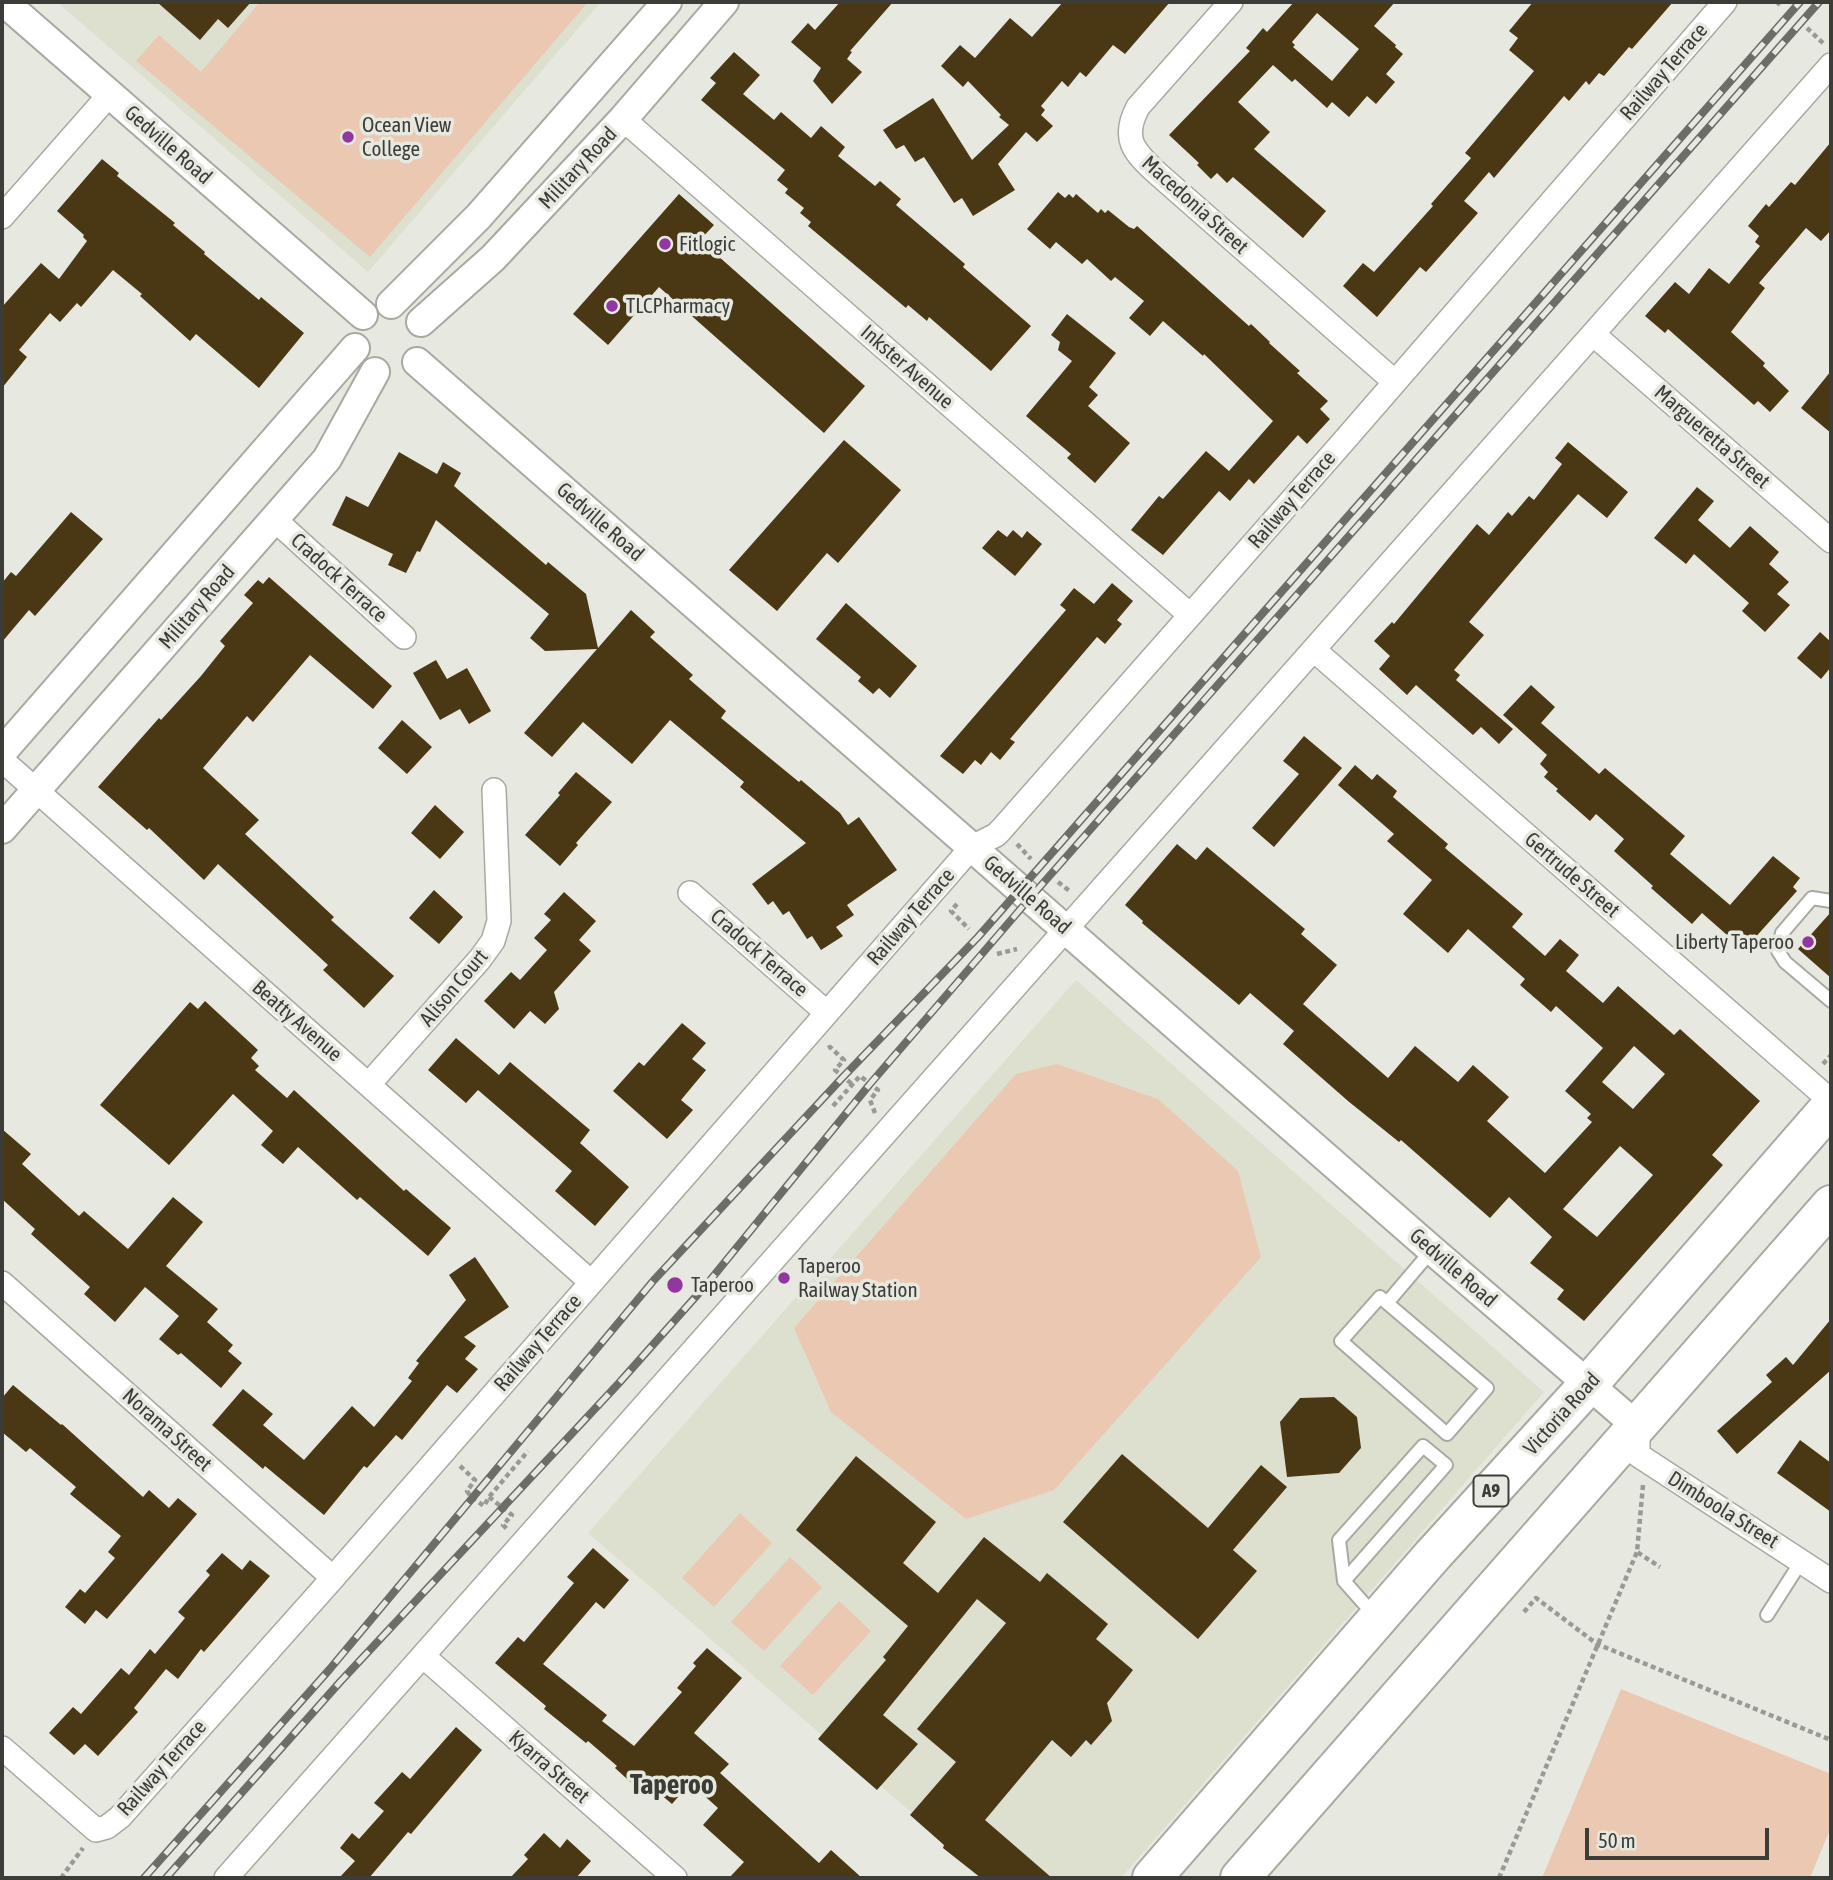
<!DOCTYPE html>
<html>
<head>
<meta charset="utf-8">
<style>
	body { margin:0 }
	#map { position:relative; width:1833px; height:1880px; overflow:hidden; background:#e7e9e0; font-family:"Asap Condensed",sans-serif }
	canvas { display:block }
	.frame { position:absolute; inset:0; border:4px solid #3c3d39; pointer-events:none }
	.scale { position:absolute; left:1585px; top:1828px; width:184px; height:32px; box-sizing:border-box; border:4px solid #3c3d39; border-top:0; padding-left:9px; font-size:21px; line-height:24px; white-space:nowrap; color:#3c3d39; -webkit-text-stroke:5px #e7e9e0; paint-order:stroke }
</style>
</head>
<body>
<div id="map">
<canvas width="1833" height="1880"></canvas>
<div class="frame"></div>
<div class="scale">50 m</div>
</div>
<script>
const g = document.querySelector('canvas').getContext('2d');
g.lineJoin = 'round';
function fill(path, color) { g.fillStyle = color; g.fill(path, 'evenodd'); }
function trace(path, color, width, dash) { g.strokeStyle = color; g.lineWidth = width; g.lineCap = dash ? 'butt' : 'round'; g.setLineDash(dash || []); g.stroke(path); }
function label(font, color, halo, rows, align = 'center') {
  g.font = font + ' "Asap Condensed",sans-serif'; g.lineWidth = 7; g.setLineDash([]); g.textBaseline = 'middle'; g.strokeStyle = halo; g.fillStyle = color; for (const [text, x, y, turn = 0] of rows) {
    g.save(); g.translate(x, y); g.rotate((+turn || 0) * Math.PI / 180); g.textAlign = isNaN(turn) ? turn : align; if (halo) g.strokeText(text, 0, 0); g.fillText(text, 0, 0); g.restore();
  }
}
fill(new Path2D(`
	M57,2h544l-233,270z
	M1076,980l468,412 -423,486h-134l-399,-345z`), '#dde0cf');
fill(new Path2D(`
	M260,2h328l-218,255 -234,-196 23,-26 42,37z
	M1057,1064l101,35 80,72 23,86 -207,233 -88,29 -135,-107 -37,-84 222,-254z
	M740,1513l32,30 -58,64 -32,-29z
	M790,1557l32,30 -58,64 -33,-29z
	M839,1601l32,30 -58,64 -33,-29z
	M1621,1689l210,85v53l-21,51h-268z`), '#ebc8b2');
fill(new Path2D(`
	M157,2h94l-23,26 -10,-9 -18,21z
	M840,2h53l-43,49 2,1 -5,7 15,13 -30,32 -19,-23 8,-13 -30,-26 17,-19 7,7z
	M1063,2h107l-45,52 -12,-9 -27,32 -6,-5 -12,15 -6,-6 -21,25 4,4 -4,5 12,11 -16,16 -11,-10 -28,32 17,26 -42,26 -11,-18 -8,5 -30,-46 -9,5 -11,-17 -8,4 -13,-19 50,-32 39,62 37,-35 -10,-8 2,-2 -33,-34 -5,6 -22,-21 19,-21 15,13 35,-40 22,19z
	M1294,2h101l-21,24 22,19 -1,2 8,7 -17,20 9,8 -19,22 -9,-8 -18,21 -17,-15 -5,6 -32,-29 -3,3 -19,-17 -35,37 32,30 -16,17 72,62 -23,27 -70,-61 -6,6 -10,-10 -6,6 -14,-14 2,-2 -30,-28 81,-84 -4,-3 17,-20 4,4zM1317,13l42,36 -27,32 -39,-34 2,-2 -3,-3z
	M1533,2h140l-41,47 -3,-2 -25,29 -5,-3 -10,12 -3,-4 -17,20 -5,-5 -70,82 -5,-6 -25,29 14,12 -52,59 -6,-5 -43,50 -34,-31 20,-23 11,9 59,-66 -2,-2 40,-46 -6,-5 69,-82 -25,-21 9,-12 -9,-7z
	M734,52l26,23 -17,19 31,26 7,-8 30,26 10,-12 24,21 -7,9 37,30 5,-5 21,18 -5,6 69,59 -2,3 68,59 -40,45 -62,-54 -2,4 -19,-16 -2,3 -98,-82 3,-4 -11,-9 4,-5 -19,-15 3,-4 -11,-9 8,-10 -84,-70 15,-17 -6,-5z
	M1831,142v88l-10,11 -15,-13 -47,55 6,5 -34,44 34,31 -2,3 26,25 -19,21 -12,-11 -4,4 -86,-76 -3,4 -20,-17 30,-34 14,12 20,-26 20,16 31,-38 -5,-4 4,-6 -11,-10 18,-22 3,3 22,-25 4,3z
	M102,159l17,14 -2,3 58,47 -2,2 32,27 -1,2 55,46 2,-3 43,36 -45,55 -63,-54 -6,7 -50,-45 2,-2 -29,-24 -32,37 -4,-4 -17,19 -10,-9 -31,37 8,7 -25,31v-81l39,-44 18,16 28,-38 -4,-4 1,-2 -27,-24z
	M1058,192l7,6 4,-4 4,4 3,-4 22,19 3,-4 4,4 3,-3 21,17 5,2 3,-3 112,100 2,-2 19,18 -1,1 31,28 -3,2 31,28 -8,8 10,10 -23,25 -9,-9 -44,49 -5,-5 -19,22 -11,-10 -56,64 -32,-25 28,-34 4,3 43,-48 23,20 44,-50 -69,-67 -1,2 -40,-35 -13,15 -21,-18 15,-17 -29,-24 -4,4 -24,-22 -5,5 -26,-22 -6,7 -23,-20z
	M679,194l35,31 -14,15 165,146 -41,47 -165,-146 -51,58 -35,-31z
	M1067,314l49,39 -27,34 9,8 -10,11 42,37 -35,40 -28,-25 4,-4 -45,-38 46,-55 -14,-11 2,-8 -9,-7z
	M1831,371v62l-30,-25z
	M844,440l57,50 -63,73 -11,-10 -50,58 -48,-41z
	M1568,442l60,50 -21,26 -29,-24 -109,128 15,13 -30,35 6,5 -4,5 57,49 -14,15 -18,-17 -8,8 -57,-50 -9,10 -28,-26 11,-13 -16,-15 18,-19 2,2 83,-100 12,11 19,-23 4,4 17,-20 5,4 28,-36 -7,-6z
	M399,452l38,22 6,-12 18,11 -7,13 92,79 2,-3 38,32 12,54 33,-38 24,22 -5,5 43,38 -4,4 37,32 -5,7 78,64 2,-2 39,33 8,12 11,-8 38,53 -50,35 7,10 -18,12 7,9 -22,14 -9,-14 -5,3 -18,-28 -6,4 -10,-14 -5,4 -16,-21 54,-41 -66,-56 4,-5 -74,-62 -38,44 -49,-42 -31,35 -28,-24 73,-84 -52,2 -15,-13 19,-24 -113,-94 -16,32 -3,-1 -11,22 -18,-8 5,-11 -61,-29 14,-29 22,11z
	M1697,487l17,14 -16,19 32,28 20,-22 29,26 -10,12 20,18 -12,12 13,11 -25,27 -23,-21 7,-8 -55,-49 -8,10 -32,-26z
	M71,512l32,27 -68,77 -6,-6 -27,32v-59l9,-11 5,4z
	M998,530l9,7 6,-7 9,8 5,-7 15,13 -27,32 -33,-28z
	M269,577l123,109 -19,23 -63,-54 -57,67 -6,-6 -44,52 56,52 -14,14 89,83 -3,3 63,56 -30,32 -41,-38 5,-5 -110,-101 -14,16 -55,-52 -2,2 -49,-43 61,-69 2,2 40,-44 24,-30 -5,-5 33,-38 -9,-8 14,-15 5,4z
	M1112,583l21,18 -16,19 5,4 -17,20 -8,-7 -87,102 5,3 -15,18 -9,-8 -10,13 -6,-5 -12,14 -23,-18 126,-146 -6,-5 14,-17 20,16z
	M846,603l71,63 -27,32 -11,-10 -6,6 -15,-13 3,-4 -45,-38z
	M1820,632l11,10v25l-10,12 -24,-21z
	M436,660l11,19 20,-11 24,43 -22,13 -9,-15 -20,11 -27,-47z
	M1531,685l24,22 -14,16 58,51 6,-6 80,68 -15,18 60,51 43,-49 27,22 -7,9 4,4 -53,59 -42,-37 -10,11 -41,-36 2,-2 -39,-35 10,-12 -28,-25 -6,7 -34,-30 2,-2 -14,-12 4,-5 -8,-8 7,-9 -44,-40z
	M402,720l30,27 -25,27 -29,-26z
	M1304,736l38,32 -68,79 -22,-19 47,-54 -16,-13z
	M1355,765l17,15 5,-6 20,17 -4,6 55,47 -3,4 78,66 -11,13 33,29 15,-17 19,16 -13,16 37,32 15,-17 56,49 6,-6 80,72 -48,54 11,10 -139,156 -27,-22 7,-9 -34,-27 22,-26 -43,-40 -19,21 -89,-78 -2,2 -51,-41 -65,-57 11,-13 -44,-38 -11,12 -97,-82 1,-2 -18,-16 52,-61 19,16 11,-13 98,82 -4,5 36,31 -34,39 85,74 27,-32 43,36 15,-17 36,32 -22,24 58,52 47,-51 -5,-4 4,-4 -26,-23 38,-43 -47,-42 -5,6 -31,-27 5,-6 -57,-50 -20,24 -45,-39 29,-34 -45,-39 7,-7 -56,-49zM1634,1046l31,28 -32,35 -31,-27zM1620,1146l33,29 -56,62 -34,-28z
	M576,772l36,30 -36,41 2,2 -18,21 -35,-31 35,-40 -2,-2z
	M435,805l29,27 -24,27 -29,-26z
	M434,890l29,27 -24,27 -30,-26z
	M564,892l32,29 -17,19 12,11 -37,41 5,17 -14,15 -15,-13 -16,18 -30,-28 27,-29 9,8 27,-30 -13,-12 17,-18 -7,-6z
	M1831,912v66l-33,-29z
	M205,1001l53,49 -7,8 8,8 -4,4 32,28 7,-8 110,101 2,-2 45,39 -23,28 -68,-59 -3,3 -59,-53 -15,17 -22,-19 12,-14 -40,-37 -64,71 -69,-60 90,-103 8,7z
	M682,1023l24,20 -14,16 14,11 -25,30 12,10 -26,29 -54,-48 26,-29 5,4z
	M456,1038l43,37 11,-13 80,68 -10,13 49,44 -34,39 -40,-35 17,-20 -94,-81 -12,13 -38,-33z
	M2,1129l29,25 -9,10 57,52 5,-5 44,38 45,-52 30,25 -37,44 52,43 -11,13 26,23 -5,6 14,12 -21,25 -40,-35 -3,2 -19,-16 20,-23 -34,-29 -30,35 -31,-28 6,-7 -59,-53 4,-5 -33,-30z
	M475,1257l34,50 -45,30 12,9 -11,13 13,10 -21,24 -10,-8 -45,55 -6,-5 -29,33 -3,-2 -40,49 -59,-49 -2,3 -51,-44 31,-36 30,25 -10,11 41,35 48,-54 22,21 38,-46 -4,-3 11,-15 -3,-2 50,-61 -17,-25z
	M1831,1319v51l-94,84 -20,-23 55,-49 -6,-7 20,-18 7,8z
	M13,1385l48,40 1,-1 81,73 6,-7 20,18 9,-10 19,16 -90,105 -11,-9 -11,14 -20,-17 15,-18 5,4 30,-35 -7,-6 13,-16 -51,-42 6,-7 -46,-39 -4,4 -24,-20v-34z
	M1334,1397l23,20 4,31 -22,25 -52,4 -7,-55 20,-24z
	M1800,1440l31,23v49l-54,-39z
	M1122,1454l86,74 53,-63 26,22 -54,63 24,21 -59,68 -135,-117z
	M856,1456l80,66 -33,41 35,30 46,-56 56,45 7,-9 61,51 -12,15 37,31 -26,33 5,18 -21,24 -5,-5 -15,17 -19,-17 -67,80 67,58h-71l-38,-30 1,-3 -34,-30 46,-53 -39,-33 89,-106 -29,-24 -94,116 35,29 -41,46 -59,-51 68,-79 -3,-3 25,-31 -112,-96z
	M593,1548l36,32 -25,29 -8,-7 -53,62 64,51 -5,6 32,25 48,-54 -5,-4 19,-22 -3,-3 14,-15 35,30 -48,55 35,31 -9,9 99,90 12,-13 31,28h-133l15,-16 -41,-37 15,-17 -28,-25 -18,21 -19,-16 -7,8 -31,-28 2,-2 -29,-25 -2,2 -42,-34 2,-3 -6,-5 -45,-38 23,-26 6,5 50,-59 -7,-6z
	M222,1553l20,17 8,-10 20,16 -66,76 -3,-3 -23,30 -12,-10 -32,39 4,4 -40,44 -13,-12 -11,11 -25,-22 24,-26 8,7 40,-46 8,7 21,-26 5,5 30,-36 -7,-6 32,-37 -4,-4z
	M456,1727l26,23 -71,84 -3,-2 -39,46h-30l16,-17 -15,-13 12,-15 7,6 25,-28 -10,-8 28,-31 8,7z
	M544,1833l16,15 7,-9 24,22 -15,17h-66l18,-19 -4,-4z`), '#493813');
const service = new Path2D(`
	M1831,901l-19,-3 -30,35 -4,18 7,11 46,39
	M1387,1303l-7,-6 -39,44 106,93 40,-46 -100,-85 45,-53
	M1344,1581l102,-116 -23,-19 -84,94 5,41 31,35
	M1767,1615l35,-55`);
const minor = new Path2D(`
	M1231,2l-93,105c-17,32 -4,45 20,67l237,208
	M623,119l567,496
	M2,217l108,-123
	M1593,334l238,207
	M274,519l130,118
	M1314,650l517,451
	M2,760l589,522
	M690,893l137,120
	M369,1084l111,-125 13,-18 6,-20 -5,-131
	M2,1283l331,295
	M1638,1427v28l193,126
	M423,1656l252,222
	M2,1748l94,82 11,-3 13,-10 213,-239 639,-731 24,-12 5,-5 342,-388 382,-440
	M226,1878l1605,-1813`);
const tertiary = new Path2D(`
	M4,2l359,313
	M391,304l88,-88 188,-214
	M421,322l72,-64 130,-139 101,-117
	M417,362l1015,888 206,177
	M2,752l353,-404
	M2,829l325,-370 48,-87`);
const trunk = new Path2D(`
	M1152,1878l280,-322 156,-171 243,-279
	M1240,1878l591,-673`);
trace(service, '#a8a9a1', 16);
trace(minor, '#a8a9a1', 26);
trace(tertiary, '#a8a9a1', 32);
trace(trunk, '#a8a9a1', 42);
trace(new Path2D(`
	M1777,2l3,3
	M1807,28l17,16
	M1017,844l14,15
	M1058,882l13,10
	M957,904l-6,7 18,18
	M997,954l20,-5
	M828,1048l2,-1 14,13 -9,10 18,15
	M1823,1064l8,-9
	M833,1106l27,-30 18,14 -8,10 5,13
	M460,1466l15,14 -8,11 4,6 13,9 5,-9 39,-46
	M1643,1485l-6,67 23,15
	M489,1497l23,18 -9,10 4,4
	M1524,1612l12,-14 61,46 234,96
	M61,1878l22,-30
	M1499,1878l138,-326`), '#999a94', 4.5, [5, 3.5]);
trace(service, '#fff', 12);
trace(minor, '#fff', 23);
trace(tertiary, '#fff', 28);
trace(trunk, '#fff', 38);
const rail = new Path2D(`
	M144,1878l185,-208 325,-390 189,-203 135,-140 822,-935
	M166,1878l174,-196 279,-299 88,-99 163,-200 160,-186 789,-896`);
trace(rail, '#6c6d67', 8);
trace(rail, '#e7e9e0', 5, [16]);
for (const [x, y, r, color] of [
	[348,137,7,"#9236a0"],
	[665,244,7,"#9236a0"],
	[612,306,7,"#9236a0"],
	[1808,942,7,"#9236a0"],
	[784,1278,7,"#9236a0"],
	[675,1285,9,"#9236a0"]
]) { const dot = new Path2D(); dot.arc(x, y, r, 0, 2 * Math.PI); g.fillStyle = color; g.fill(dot); trace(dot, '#e7e9e0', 2.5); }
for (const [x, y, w] of [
	[1491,1491,35]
]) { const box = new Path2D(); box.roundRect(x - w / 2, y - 15.5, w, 31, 5); g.fillStyle = '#e7e9e0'; g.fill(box); trace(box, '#3c3d39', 2); }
label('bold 19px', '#3c3d39', null, [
	["A9",1491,1491]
]);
label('21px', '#3c3d39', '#e7e9e0', [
	["Railway Terrace",1664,72,-49],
	["Gedville Road",168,145,41],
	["Military Road",578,168,-47],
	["Macedonia Street",1195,205,42],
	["Inkster Avenue",907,367,41],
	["Margueretta Street",1712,437,41],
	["Railway Terrace",1292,500,-49],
	["Gedville Road",600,522,41],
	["Cradock Terrace",339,578,42],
	["Military Road",197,607,-49],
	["Gertrude Street",1572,875,41],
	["Gedville Road",1027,895,41],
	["Railway Terrace",911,917,-49],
	["Cradock Terrace",759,953,41],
	["Alison Court",454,988,-50],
	["Beatty Avenue",297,1021,41],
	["Gedville Road",1453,1268,41],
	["Railway Terrace",538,1343,-49],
	["Victoria Road",1562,1414,-48],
	["Norama Street",167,1430,42],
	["Dimboola Street",1723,1510,32],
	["Kyarra Street",549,1767,41],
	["Railway Terrace",162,1768,-48]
]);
label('21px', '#3c3d39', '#e7e9e0', [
	["Ocean View",362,125],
	["College",362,149],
	["Fitlogic",679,244],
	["TLCPharmacy",626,306],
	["Liberty Taperoo",1794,942,"right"],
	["Taperoo",798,1266],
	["Railway Station",798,1290],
	["Taperoo",691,1285]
], 'left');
label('bold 28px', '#3b3c35', '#e7e9e0', [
	["Taperoo",672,1785]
]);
</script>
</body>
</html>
